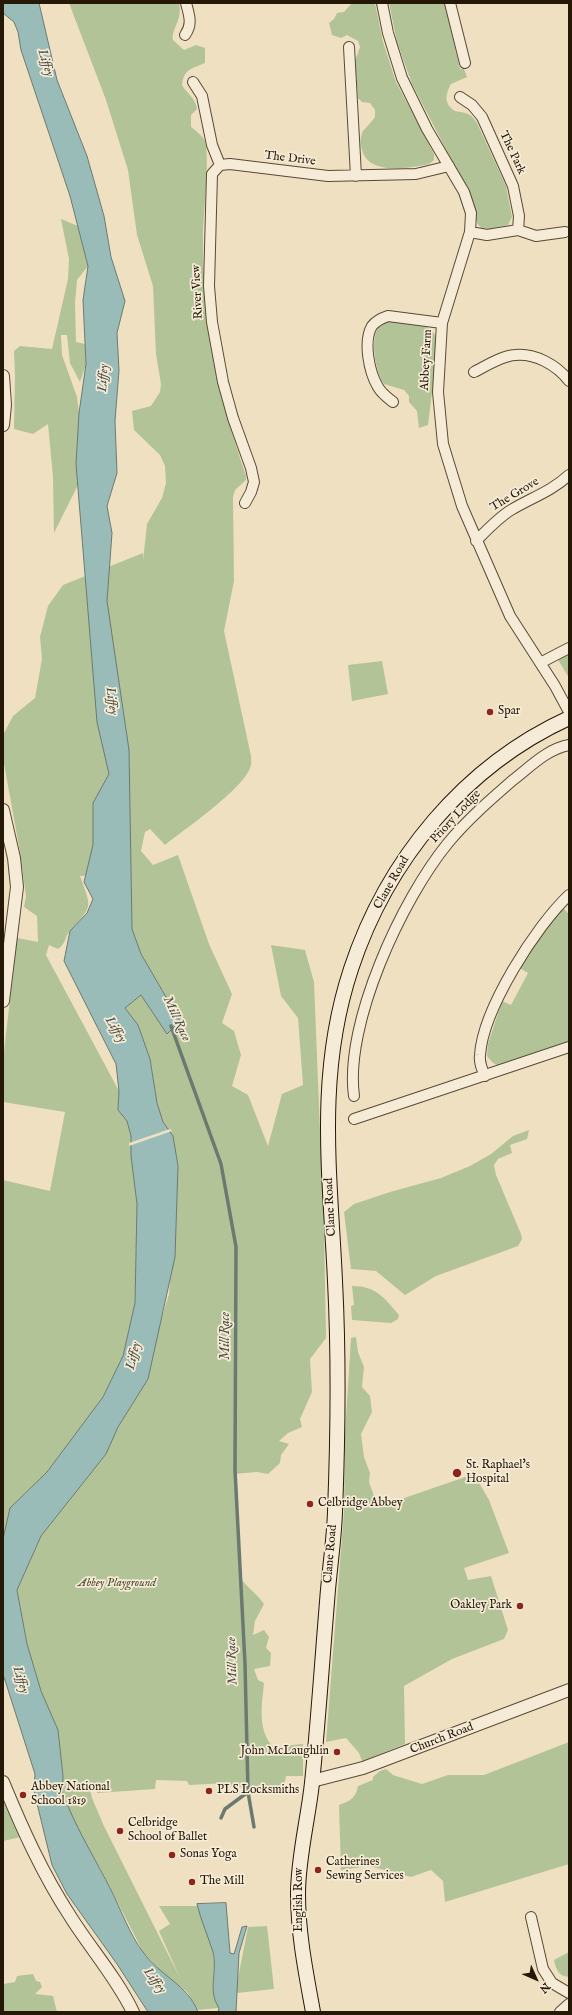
<!DOCTYPE html>
<html>
<head>
<meta charset="utf-8">
<style>
	body { margin:0 }
	#map { position:relative; width:572px; height:2015px; overflow:hidden; background:#efe0c2; font-family:"IM FELL English",serif }
	canvas { display:block }
	.frame { position:absolute; inset:0; border:4px solid #251807; pointer-events:none }
	.north { position:absolute; left:516px; top:1959px; width:40px; height:40px; -webkit-text-stroke:3px #f5ebd7; paint-order:stroke; rotate:135deg; font-size:11px; font-weight:700; line-height:16px; text-align:center; color:#251807 }
	.north::after { content:''; display:block; margin:auto; width:14px; height:18px; background:#251807; clip-path:polygon(50% 0,100% 100%,50% 72%,0 100%) }
</style>
</head>
<body>
<div id="map">
<canvas width="572" height="2015"></canvas>
<div class="frame"></div>
<div class="north">N</div>
</div>
<script>
const g = document.querySelector('canvas').getContext('2d');
g.lineJoin = 'round';
function fill(path, color) { g.fillStyle = color; g.fill(path, 'evenodd'); }
function trace(path, color, width, dash) { g.strokeStyle = color; g.lineWidth = width; g.lineCap = dash ? 'butt' : 'round'; g.setLineDash(dash || []); g.stroke(path); }
function label(font, color, halo, rows, align = 'center') {
  g.font = font + ' "IM FELL English",serif'; g.lineWidth = 3.5; g.setLineDash([]); g.textBaseline = 'middle'; g.strokeStyle = halo; g.fillStyle = color; for (const [text, x, y, turn = 0] of rows) {
    g.save(); g.translate(x, y); g.rotate((+turn || 0) * Math.PI / 180); g.textAlign = isNaN(turn) ? turn : align; if (halo) g.strokeText(text, 0, 0); g.fillText(text, 0, 0); g.restore();
  }
}
fill(new Path2D(`
	M69,3h110c4,18 -8,25 -6,37l11,10 12,-5 9,3v15c-14,6 -21,6 -23,22 5,9 14,13 15,24l-6,6v12c4,3 10,8 13,12 7,12 -1,79 -1,97 -1,86 16,159 43,240v4l-11,10 -2,7 1,84 -10,50 27,125c0,4 1,8 -1,12 -8,22 -65,61 -85,77l-15,-16 -5,3 -4,19 12,14 25,-10 31,89 23,50 -10,29 12,8 7,24 -9,31 16,9 20,51 14,-52 21,-9 -5,-67 -17,-22 -10,-51 34,5 9,32 10,248 2,108 -16,21 2,33 -12,27 2,8 -14,6 -9,8 10,3 -8,11 -1,8 -12,11 -11,-2 -23,2 7,105c7,9 17,16 23,25l-9,17 -2,14 11,-5 5,7 -3,11 5,5 -1,13 -16,3 4,11 6,3c-2,22 -7,46 9,64l30,-3v32h-17l-3,16 -53,-6 -2,-3 -39,2 -2,-4 -31,-1 -1,9 -58,4 -1,-8 -7,1 3,12 11,26 77,154 -21,-47 11,-7 -11,-18h39c4,16 12,31 15,47 4,19 -5,37 6,55l-21,2 -11,-18 -23,-17 -21,-23 -43,-84 -23,-38 -9,-24 -3,-2 -3,-9 1,-19 -5,-46 -17,-39 -14,-47 -10,-54 24,-54 65,-82 12,-27 30,-48 10,-49 11,-36 9,-128 -5,-29 -10,-15 -6,-19 -7,-44 -12,-34 -13,-17 16,-13 26,39 13,-13 -39,-67 -9,-25 -2,-57 -50,4c12,33 13,29 -10,55 -6,6 -3,12 -12,18l-9,-4 -3,10 73,136 -1,19 9,11 4,15v20l6,48 -2,99 -12,53 -20,41 -56,75 -37,36 -7,31v-359l47,11 15,-79 -62,-10v-42l14,-122 21,4 -1,-26 -13,-9 2,-11 -6,-44 -17,-94v-23l10,-19 22,-18 7,-39 -2,-22 8,-31 15,-21 80,-32v8l4,-37 15,-26 4,-15 -1,-17 -5,-11 -26,-25 -2,-19 19,-5 9,-14 1,-8 -5,-30 -3,-68 -16,-51 -9,-65 -22,-70z
	M352,3h23l8,39 13,40 38,72v6l-5,4c-19,4 -60,12 -67,-14 -2,-6 -2,-13 1,-19 4,-5 9,-9 12,-14v-7l-5,-7 -8,-1 -4,-4 -3,-37 5,-14 -2,-6 -11,-6 -6,3 -9,-3 -3,-12 5,-4 3,-6 7,-1z
	M389,3h54l2,2 15,64h4l3,8 -16,7c-6,11 -7,20 4,27 11,2 16,2 22,12l29,63 6,31 -4,8 -19,4 -8,-1 -4,-5 -8,-33 -17,-29 -40,-77 -15,-42z
	M61,219l17,7 10,40 -11,14 -2,23 1,39 9,2 1,20 -6,18 -10,-19 -3,-28h-6l1,20 15,42 2,16 -2,47 1,25 -24,48 -1,-56 -5,-53 -15,10 -19,-5 1,-54 -1,-24 6,-5 32,3 16,-70 1,-20z
	M393,321c19,3 40,-1 45,22l-10,82 -9,3 -2,-17 -8,-9v-6l-5,-6 -20,-6c-8,-10 -15,-46 -5,-57 3,-4 9,-5 14,-6z
	M569,652v26l-12,-20z
	M382,661l6,33 -36,7 -4,-36z
	M563,908l6,6v127l-72,24 -4,-2 -6,-7 1,-12 14,-43 9,4 17,-32 -8,-5 30,-46z
	M529,1130l-2,9 -17,6 2,8 -14,6 -4,6 2,10 25,59 1,5 -4,7 -82,30 -31,19 -29,-24 -25,-2 -7,-57 10,-8 36,-12 51,-14 29,-12 21,-12 22,-18z
	M352,1286c25,0 32,12 47,29l-1,4 -7,4 -39,-3 -1,-14 3,-1z
	M356,1337l2,15 6,15 -2,20 8,9 2,16 -11,22 3,23 6,16 -1,9 9,25 96,-33 15,26 20,53 -45,15 4,12 23,-4 17,54 -4,9 -52,20 -48,27 1,58 -43,17 -3,-8 -13,-15 -20,4 18,-230 1,-78 6,-96z
	M569,1742v122l-124,38 -2,-21 -12,-11 -20,7 -42,-11 -28,4 -2,-65c11,-4 17,-7 19,-19l15,-6v-3l7,-6 6,-2 7,6 29,9 26,-9h36z
	M3,1795l18,42 -18,4z
	M267,1926l7,63 -37,4v-10l11,-56z
	M569,1952v25c-11,-1 -13,-8 -15,-17z
	M33,1974l3,7 4,1 2,5 -7,7 18,2 4,16h-54v-28l12,-2 2,-6z`), '#b3c398');
const water = new Path2D(`
	M3,3h36l18,77 30,76 17,60 7,41 14,44 -8,32 2,37 -4,51 2,52 -10,33 5,27 -5,68 22,149 3,179 9,25 39,67 -13,13 -26,-39 -16,13 13,17 12,34 7,44 6,19 10,14 5,30 -3,91 -27,122 -30,48 -12,27 -65,82 -24,54 10,54 14,47 17,39 5,46 -1,19 3,9 3,2c12,29 29,56 43,84 10,20 19,45 32,62 16,23 45,33 55,60h-50l-31,-48 -50,-70 -15,-29 -18,-74 1,-17 -32,-100v-135l7,-31 37,-36 56,-75 20,-41 12,-53 2,-99 -6,-48v-20l-4,-15 -9,-11 1,-19 -3,-27 -52,-103 6,-30 17,-18 6,-14 -9,-17 9,-37v-42l16,-29 -12,-52 -21,-258 3,-51 7,-49 -3,-64 5,-34 -18,-70 -49,-146 -3,-18 -4,-10 -11,-9z
	M226,1903l4,50 4,1 1,-3 7,-24 5,-1 -8,27 -3,59h-18l1,-4c-12,-18 -1,-36 -6,-56 -5,-16 -12,-31 -16,-48z`);
fill(water, '#9abcb8');
trace(water, '#6b7a71', 1);
fill(new Path2D(`
	M170,1129l2,2 -43,15v-3z`), '#efe0c2');
trace(new Path2D(`
	M171,1026l50,138 15,83 -1,223 10,194 3,128 6,35
	M221,1818l4,-9 23,-17`), '#6b7a71', 3.5);
const minor = new Path2D(`
	M382,3l6,30 14,45 25,51 37,63 7,21 -1,19 -28,91 -4,69 5,52 19,62 48,110 45,70 14,26
	M450,3l15,60
	M185,35c8,-11 4,-20 1,-32
	M349,47l7,129
	M193,82l9,14 10,49 8,20
	M460,97l12,8 10,12 31,69 6,30 -1,14
	M470,232l17,3 31,-5 18,6 29,-4
	M474,372c12,-6 27,-16 41,-17 20,-2 42,10 54,26
	M393,402c-5,-4 -11,-8 -15,-15 -9,-15 -15,-46 -6,-61 4,-5 10,-8 16,-10l54,7
	M245,503l6,-11 3,-10 -3,-14 -18,-50 -10,-36 -11,-60 -3,-36 3,-112 8,-9 10,-1 98,12 88,-2 33,-8
	M476,541c11,-11 22,-23 35,-31 20,-12 41,-19 58,-35
	M540,663l29,-15
	M485,1076c-3,-7 -6,-13 -5,-21 3,-46 56,-129 89,-160
	M354,1096c-10,-72 48,-197 94,-253 19,-23 42,-43 65,-63 17,-13 34,-31 56,-35
	M354,1119l215,-72
	M531,1917l12,52 9,14 17,10
	M560,2012l9,-8`);
const tertiary = new Path2D(`
	M3,376l2,29 -2,20
	M3,810l11,48 3,29 -14,114
	M312,1781l51,-13 206,-78
	M3,1782c19,46 39,91 67,134 20,32 46,61 63,96`);
const secondary = new Path2D(`
	M313,2012c-7,-39 -15,-78 -15,-118 0,-37 10,-74 14,-111 6,-60 10,-120 15,-181 2,-30 7,-60 8,-90 3,-77 4,-154 0,-231 -5,-109 -19,-206 16,-312 36,-109 113,-203 218,-251`);
trace(minor, '#584a36', 12);
trace(tertiary, '#584a36', 14);
trace(secondary, '#251807', 16);
trace(minor, '#f5ebd7', 10);
trace(tertiary, '#f5ebd7', 12);
trace(secondary, '#f5ebd7', 14);
for (const [x, y, r, color] of [
	[490,712,4,"#8f2418"],
	[457,1473,5,"#8f2418"],
	[310,1504,4,"#8f2418"],
	[520,1606,4,"#8f2418"],
	[337,1752,4,"#8f2418"],
	[209,1791,4,"#8f2418"],
	[23,1795,4,"#8f2418"],
	[120,1831,4,"#8f2418"],
	[172,1855,4,"#8f2418"],
	[318,1870,4,"#8f2418"],
	[192,1882,4,"#8f2418"]
]) { const dot = new Path2D(); dot.arc(x, y, r, 0, 2 * Math.PI); g.fillStyle = color; g.fill(dot); trace(dot, '#f5ebd7', 1.5); }
label('12px', '#251807', '#f5ebd7', [
	["The Park",512,153,65],
	["The Drive",290,159,7],
	["River View",198,292,-93],
	["Abbey Farm",427,360,-87],
	["The Grove",515,495,-31],
	["Priory Lodge",456,817,-47],
	["Clane Road",392,883,-60],
	["Clane Road",331,1207,-93],
	["Clane Road",331,1554,-85],
	["Church Road",442,1739,-21],
	["English Row",300,1900,-90]
]);
label('12px', '#251807', '#f5ebd7', [
	["Spar",498,712],
	["St. Raphael's",466,1466],
	["Hospital",466,1480],
	["Celbridge Abbey",318,1504],
	["Oakley Park",512,1606,"right"],
	["John McLaughlin",329,1752,"right"],
	["Abbey National",31,1788],
	["School 1819",31,1802],
	["PLS Locksmiths",217,1791],
	["Celbridge",128,1824],
	["School of Ballet",128,1838],
	["Sonas Yoga",180,1855],
	["Catherines",326,1863],
	["Sewing Services",326,1877],
	["The Mill",200,1882]
], 'left');
label('italic 12px', '#504b32', '#f5ebd7', [
	["Abbey Playground",117,1584]
]);
label('italic 13px', '#4e5145', '#f5ebd7', [
	["Liffey",45,63,72],
	["Liffey",104,378,-87],
	["Liffey",111,701,82],
	["Mill Race",176,1019,65],
	["Liffey",115,1030,58],
	["Mill Race",226,1336,-90],
	["Liffey",134,1356,-77],
	["Mill Race",233,1661,-92],
	["Liffey",20,1680,72],
	["Liffey",154,1981,53]
]);
</script>
</body>
</html>
